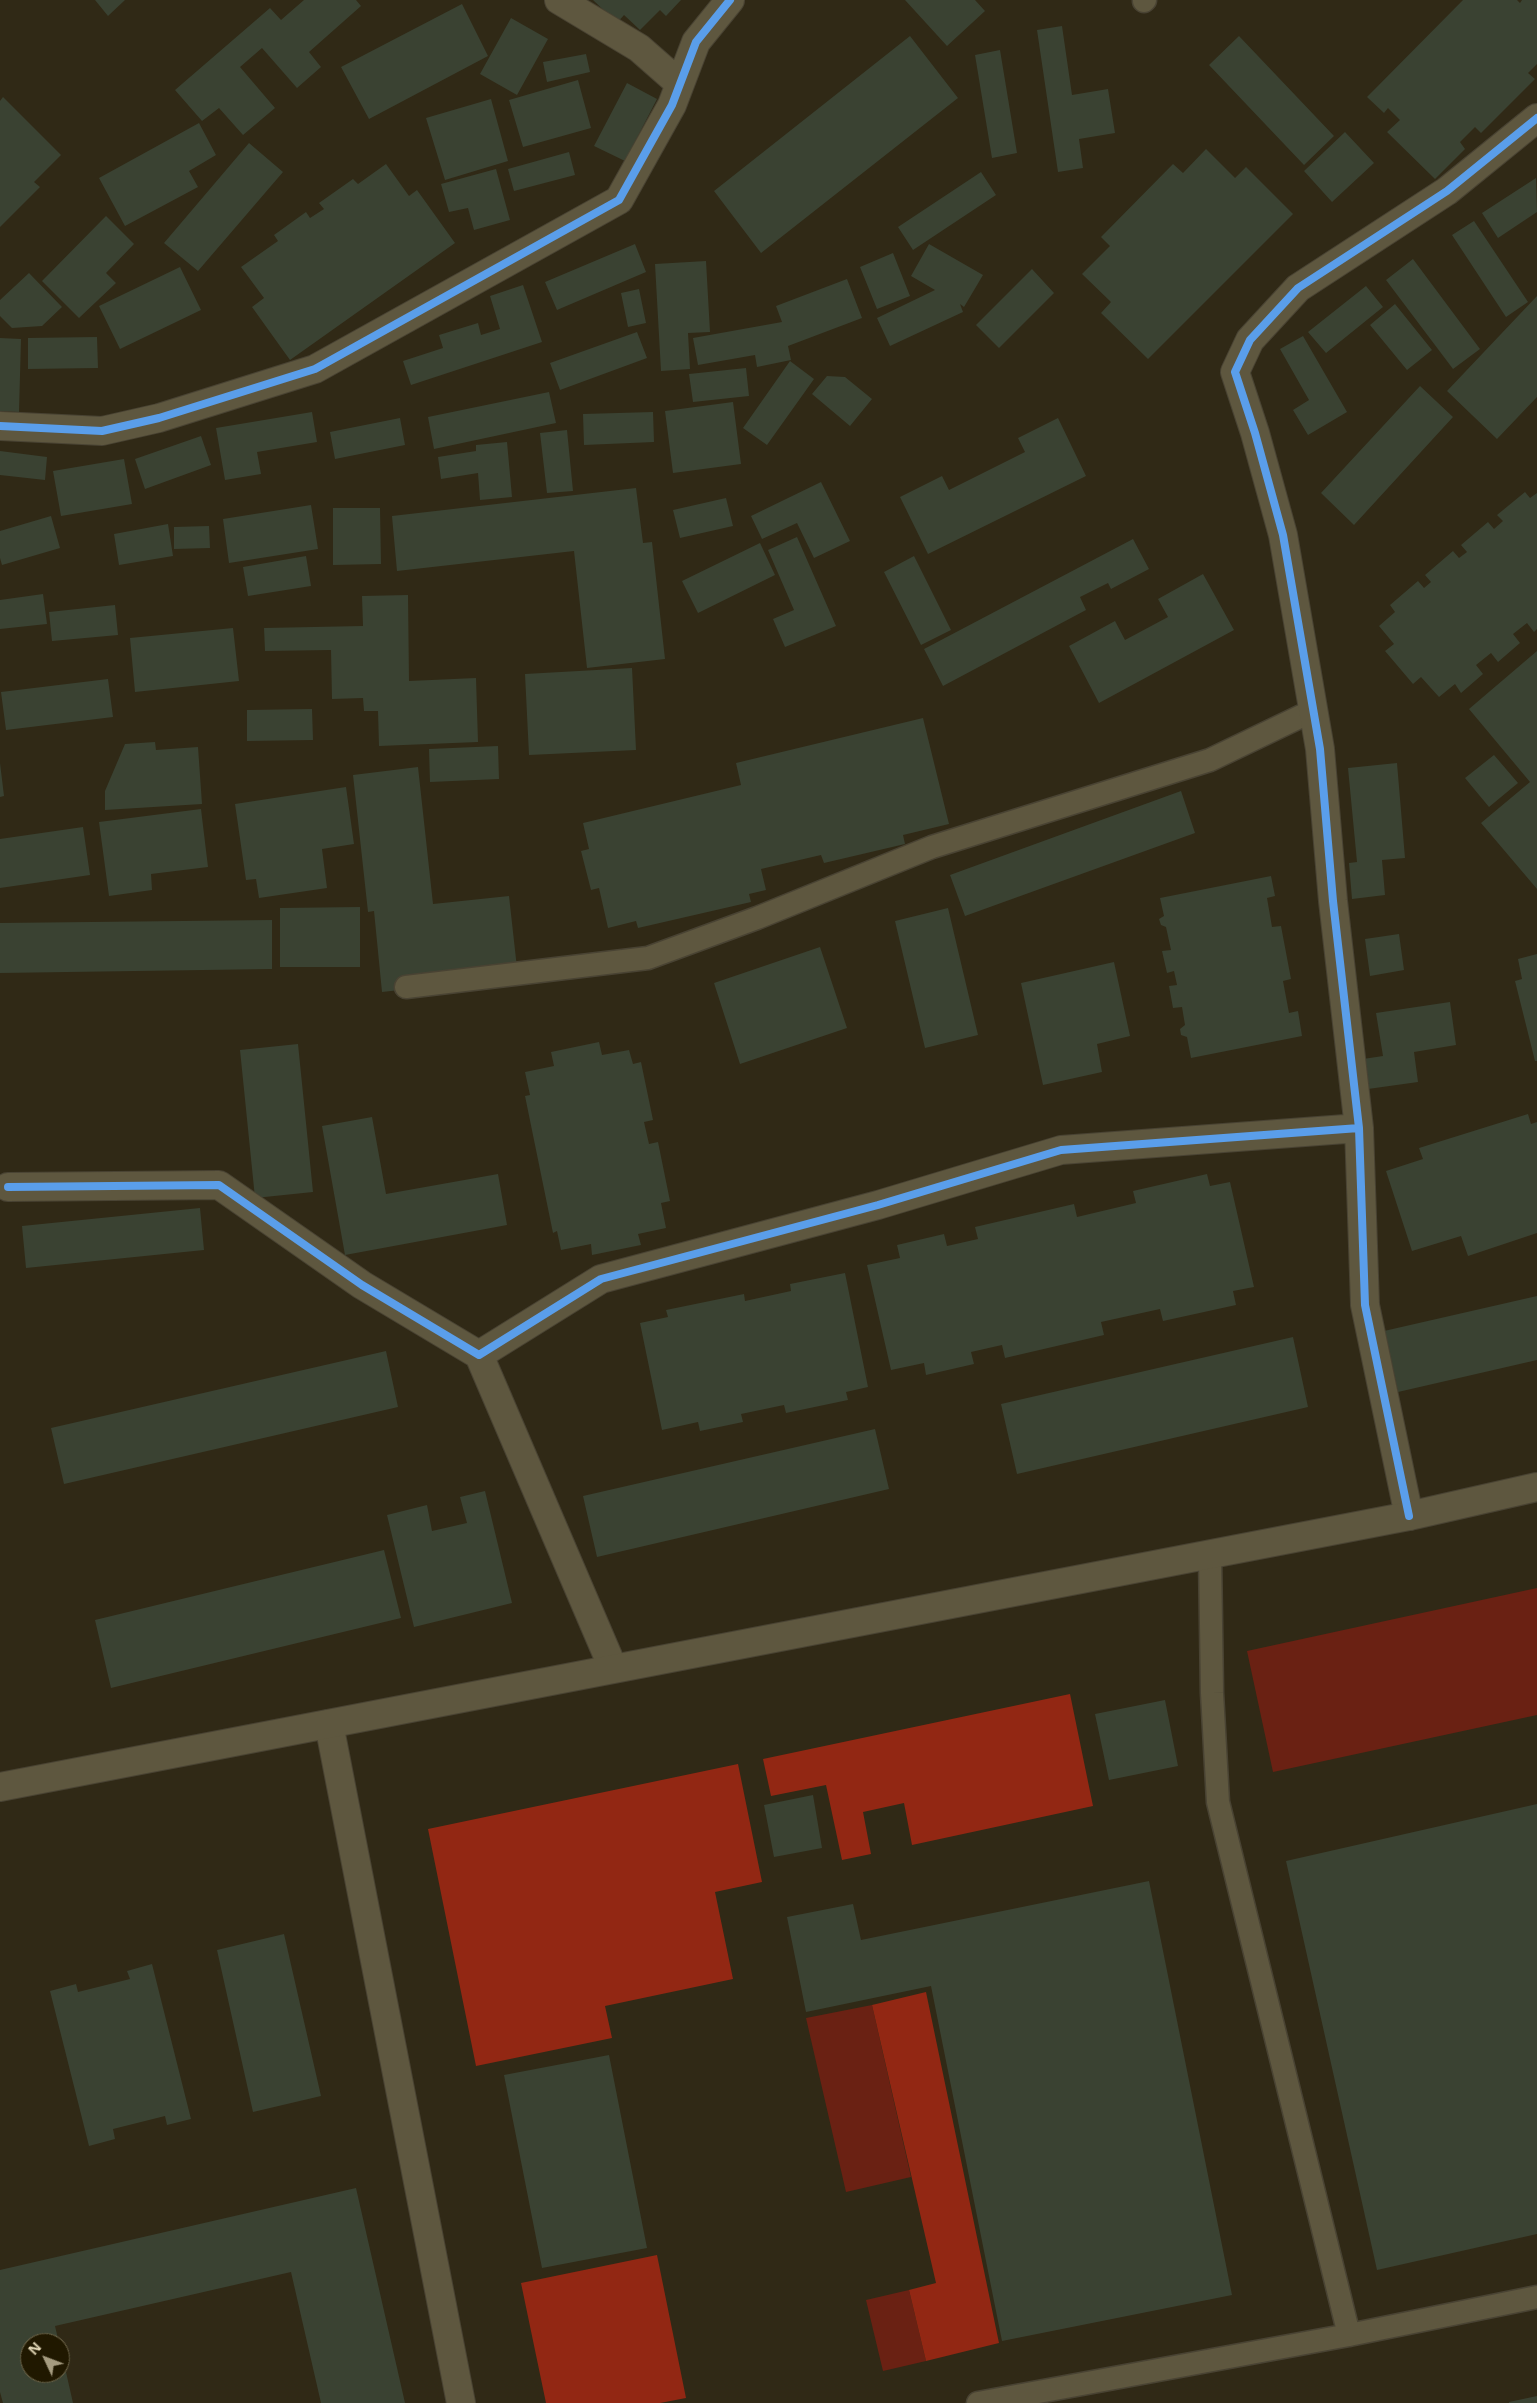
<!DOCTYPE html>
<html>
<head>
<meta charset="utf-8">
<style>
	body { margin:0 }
	#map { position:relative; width:1537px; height:2403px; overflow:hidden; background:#302916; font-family:"Noto Sans",sans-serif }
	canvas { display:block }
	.north { position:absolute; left:20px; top:2333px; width:50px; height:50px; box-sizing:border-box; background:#201800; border:1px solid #6f664a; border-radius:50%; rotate:313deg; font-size:14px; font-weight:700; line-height:20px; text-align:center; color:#e5dab9 }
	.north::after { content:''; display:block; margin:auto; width:18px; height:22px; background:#a69c80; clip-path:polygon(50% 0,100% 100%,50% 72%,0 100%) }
</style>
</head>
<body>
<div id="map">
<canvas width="1537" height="2403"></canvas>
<div class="north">N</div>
</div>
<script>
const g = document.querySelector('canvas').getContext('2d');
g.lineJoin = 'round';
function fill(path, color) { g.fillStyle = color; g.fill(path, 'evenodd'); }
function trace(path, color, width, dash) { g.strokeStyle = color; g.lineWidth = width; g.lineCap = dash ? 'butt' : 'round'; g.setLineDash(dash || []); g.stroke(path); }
fill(new Path2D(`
	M1537,1588v127l-264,57 -26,-121z
	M872,2005l39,172 -65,15 -40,-174z
	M909,2290l17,71 -43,10 -17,-71z`), '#6a2113');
fill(new Path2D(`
	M1070,1694l23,112 -181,39 -8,-42 -41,9 8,42 -29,6 -16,-75 -55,11 -8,-37z
	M738,1764l24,118 -47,10 18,87 -128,27 7,32 -136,28 -48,-237z
	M926,1992l73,351 -73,18 -17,-71 27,-7 -64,-278z
	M657,2255l29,143 -26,5h-114l-25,-120z`), '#922713');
fill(new Path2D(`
	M95,0h30l-17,16z
	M304,0h52l5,6 -52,46 12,15 -24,21 -35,-40 -22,19 35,41 -32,27 -24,-27 -17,13 -27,-31 95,-82 11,12z
	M593,0h88l-15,16 -6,-6 -20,20 -16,-15 -7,8z
	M905,0h70l10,11 -38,35z
	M1463,0h54l3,3 2,-3h15v64l-9,9 7,6 -54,54 -6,-6 -15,15 5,7 -30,30 -48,-47 13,-12 -12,-12 -4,5 -17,-16z
	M462,4l26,52 -119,63 -28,-52z
	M511,18l37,21 -31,56 -37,-21z
	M1062,26l10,69 36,-6 7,44 -36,6 4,29 -25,4 -21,-142z
	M910,36l48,62 -197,155 -47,-62z
	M1239,36l95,100 -30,29 -95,-100z
	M1000,50l17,103 -25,5 -17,-103z
	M586,54l4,18 -43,10 -4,-20z
	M578,80l13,48 -68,19 -14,-47z
	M627,83l30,16 -32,62 -31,-15z
	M3,97l58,58 -27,27 6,5 -40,40v-126z
	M491,99l17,62 -63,19 -19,-62z
	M199,123l17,32 -27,16 9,16 -73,39 -26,-48z
	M1345,132l29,31 -42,39 -28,-31z
	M249,143l34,29 -85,99 -34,-28z
	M1206,149l29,29 11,-11 47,47 -145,145 -47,-46 10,-11 -29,-28 28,-28 -9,-9 72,-73 10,9z
	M569,152l6,23 -61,16 -6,-22z
	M386,164l23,32 8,-6 38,53 -165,117 -38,-53 12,-9 -23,-31 37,-26 -4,-6 32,-23 4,6 14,-9 -5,-6 34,-24 5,5z
	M496,169l14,51 -36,10 -6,-22 -19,4 -8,-28z
	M981,172l15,23 -83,55 -15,-23z
	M1536,178l1,34 -39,26 -16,-25z
	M106,216l28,28 -28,29 10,10 -37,35 -37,-37z
	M1474,221l54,81 -22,15 -54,-82z
	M635,244l11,28 -89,38 -12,-28z
	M929,244l54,31 -19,32 -4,-3 3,8 -73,34 -13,-28 58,-28 -24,-14z
	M893,253l17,43 -33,13 -17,-42z
	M1413,259l67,90 -27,20 -67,-89z
	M706,261l4,71 -22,1 2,36 -29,2 -6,-107z
	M180,267l21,43 -81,39 -21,-43z
	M1032,269l22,24 -55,55 -23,-23z
	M29,273l33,34 -20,19 -30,2 -12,-12v-16z
	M847,279l15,39 -74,28 3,14 -34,7 -2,-12 -57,10 -5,-27 89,-16 -6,-16z
	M523,285l19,57 -131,43 -8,-24 40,-13 -4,-13 39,-12 3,12 19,-6 -10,-33z
	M1366,286l17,21 -57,46 -18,-21z
	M639,289l7,34 -18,4 -7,-34z
	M1537,296v101l-40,42 -50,-48z
	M1395,304l37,46 -25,20 -37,-45z
	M637,332l10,26 -87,32 -10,-27z
	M1303,336l44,76 -39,23 -15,-25 16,-10 -29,-51z
	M97,337l1,31 -70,1v-31z
	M0,338l21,1 -2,73 -19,-1z
	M790,361l24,18 -47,66 -24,-17z
	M746,368l3,28 -56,6 -4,-28z
	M827,376l18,1 27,22 -22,27 -38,-32z
	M1420,386l33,31 -99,108 -33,-32z
	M549,392l7,31 -122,26 -6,-32z
	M733,402l8,62 -68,9 -8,-62z
	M312,412l5,30 -60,10 4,22 -36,6 -9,-52z
	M653,412l1,30 -70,3 -1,-31z
	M400,418l5,27 -70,14 -5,-27z
	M1058,418l28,58 -158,78 -28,-57 42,-21 7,14 76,-38 -7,-14z
	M567,430l6,61 -26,2 -7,-60z
	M201,436l10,29 -66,24 -10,-30z
	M507,442l5,55 -32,3 -2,-27 -37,6 -3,-22 38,-6v-6z
	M0,451l47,6 -2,23 -45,-5z
	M124,459l8,45 -71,12 -8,-45z
	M821,482l29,59 -36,17 -17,-35 -35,16 -11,-23z
	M636,488l7,55 9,-1 13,117 -78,9 -13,-117 -177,20 -5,-55z
	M1525,492l5,6 7,-5v136l-3,3 -7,-9 -14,11 7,9 -22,19 -7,-9 -15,12 7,9 -22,19 -6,-9 -16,13 -18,-20 -8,7 -28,-33 9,-7 -15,-18 16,-14 -5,-7 28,-24 6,7 7,-6 -6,-7 28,-24 6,7 8,-6 -6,-7 27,-23 6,7 9,-8 -6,-6z
	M726,498l7,28 -53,12 -7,-28z
	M311,505l7,44 -89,14 -6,-44z
	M333,508h47l1,56 -48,1z
	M51,516l9,32 -58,17 -2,-7v-27z
	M168,524l5,32 -54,9 -5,-31z
	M209,526l1,22 -36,1v-22z
	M797,537l39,89 -51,21 -12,-28 21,-9 -26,-60z
	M1133,539l16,30 -38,20 -3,-6 -28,14 6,13 -143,76 -19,-37z
	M760,543l15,32 -77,38 -16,-32z
	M306,556l5,30 -63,10 -5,-29z
	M914,556l37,74 -30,15 -37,-73z
	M1203,574l31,56 -135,73 -30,-57 46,-25 10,19 43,-23 -10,-18z
	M43,594l4,30 -47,5v-29z
	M408,595l1,86 67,-3 2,64 -99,4 -1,-35h-14l-1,-13 -31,1 -1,-49 -66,1 -1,-23 99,-2 -1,-30z
	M115,605l3,30 -66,6 -3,-29z
	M233,628l6,53 -104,11 -5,-54z
	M1537,651v238l-56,-66 49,-41 -61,-73z
	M632,668l4,82 -107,5 -4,-81z
	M108,679l5,38 -107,13 -5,-38z
	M312,709l1,31 -66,1v-31z
	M923,718l26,106 -46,11 2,9 -81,19 -3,-8 -60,14 5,21 -17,4 2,8 -113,26 -2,-7 -28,7 -9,-40 -8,2 -10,-39 8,-2 -6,-26 158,-38 -5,-22z
	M155,742l1,8 42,-3 4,57 -97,6v-19l20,-47z
	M498,746l1,33 -69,3 -1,-33z
	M1494,755l24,28 -29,24 -24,-29z
	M0,763l4,33 -4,1z
	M1397,763l8,95 -23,2 3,35 -33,4 -3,-36 8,-1 -9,-94z
	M418,767l15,137 76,-8 9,81 -136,15 -8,-81 -6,1 -15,-137z
	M346,787l8,57 -32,5 5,39 -68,10 -3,-19 -10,1 -11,-76z
	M1181,791l14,42 -230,83 -15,-41z
	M201,809l7,58 -57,7 1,16 -43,6 -10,-74z
	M83,827l7,48 -90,13v-49z
	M1271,876l4,20 -8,2 5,29 9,-1 10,53 -8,2 6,32 9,-2 4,25 -111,22 -4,-21 -6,-2 -1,-6 5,-4 -3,-18 -9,1 -4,-22 8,-1 -3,-14 -7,2 -5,-22 9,-1 -5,-23 -5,-2 -2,-6 5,-3 -4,-18z
	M360,907v60h-80v-59z
	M948,908l30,127 -53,13 -30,-127z
	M272,920v49l-272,4v-50z
	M1399,934l5,36 -34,6 -5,-37z
	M820,947l27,81 -107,36 -26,-81z
	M1537,954v107h-2l-20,-80 7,-2 -4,-20z
	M1114,962l16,74 -33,8 5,28 -59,13 -22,-102z
	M1450,1002l6,43 -42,7 4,30 -50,7 -5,-30 20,-3 -7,-43z
	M599,1042l3,13 27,-5 4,14 8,-2 12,58 -9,2 5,22 9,-2 12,59 -9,2 5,25 -28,6 3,11 -49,10 -1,-11 -30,6 -4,-19 -4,2 -28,-137 5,-1 -5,-23 29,-6 -3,-14z
	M298,1044l15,148 -58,6 -15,-148z
	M1528,1114l3,10 6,-2v111l-69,23 -7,-20 -49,15 -26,-80 37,-12 -4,-11z
	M372,1117l14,77 112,-20 9,51 -162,30 -23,-129z
	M1207,1174l3,12 20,-4 24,105 -21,4 3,14 -73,16 -3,-12 -59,13 3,13 -99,23 -3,-13 -31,7 3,12 -48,11 -2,-12 -33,7 -24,-105 33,-7 -3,-13 47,-11 3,12 31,-7 -3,-12 99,-23 3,13 59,-14 -3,-12z
	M200,1208l4,42 -178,18 -4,-42z
	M845,1273l23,114 -22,5 2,8 -62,13 -2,-8 -43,9 2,8 -43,9 -2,-9 -36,8 -22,-107 28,-6 -2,-7 78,-16 1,7 46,-10 -1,-7z
	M1537,1296v64l-139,32 -14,-61z
	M1293,1337l15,70 -291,67 -16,-70z
	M386,1351l12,56 -334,77 -13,-56z
	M875,1429l14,60 -292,68 -14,-61z
	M485,1491l27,112 -98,24 -27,-112 40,-10 5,26 35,-8 -7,-26z
	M384,1550l17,68 -290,70 -16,-68z
	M1165,1700l13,66 -69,14 -14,-66z
	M813,1795l9,53 -48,9 -10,-52z
	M1537,1804v430l-160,36 -91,-409z
	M1149,1881l83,414 -230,46 -71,-355 -125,26 -19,-95 66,-13 8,36z
	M284,1934l37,162 -68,16 -36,-162z
	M152,1964l39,155 -24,6 -2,-9 -52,13 2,10 -26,7 -39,-155 26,-7 2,8 52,-13 -3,-8z
	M609,2055l38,193 -105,20 -38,-193z
	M356,2188l49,215h-84l-30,-131 -236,54 4,17h-29v30h30l1,-23 12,53h-70l-3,-11v-122z
	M1537,2396v7h-28v-1z`), '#3a4232');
const lane = new Path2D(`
	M1144,1l1,-1
	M406,987l242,-29 109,-40 175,-71 278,-87 102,-49
	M1210,1555l2,138 6,109 131,533
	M978,2403l371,-68 188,-38`);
const street = new Path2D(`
	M559,0l80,48 41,36
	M0,426l102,5 57,-13 156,-49 304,-169 53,-95 24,-63 34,-42
	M8,1187l211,-2 143,100 117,70 122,-76 277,-74 183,-55 298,-22
	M479,1355l134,313
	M1409,1516l-44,-211 -6,-177 -26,-227 -13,-152 -37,-214 -28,-102 -20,-61 15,-32 48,-52 149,-97 90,-73
	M329,1724l132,679`);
const secondary = new Path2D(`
	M0,1787l1409,-271 128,-29`);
trace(lane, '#494333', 25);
trace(street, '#494333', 30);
trace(secondary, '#494333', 30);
trace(lane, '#5e573f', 22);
trace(street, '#5e573f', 28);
trace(secondary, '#5e573f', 28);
trace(new Path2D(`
	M0,426l102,5 57,-13 156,-49 304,-169 53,-95 24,-63 34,-42
	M8,1187l211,-2 143,100 117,70 122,-76 277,-74 183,-55 298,-22
	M1409,1516l-44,-211 -6,-177 -26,-227 -13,-152 -37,-214 -28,-102 -20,-61 15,-32 48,-52 149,-97 90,-73`), '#5a9eea', 8);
</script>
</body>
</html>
